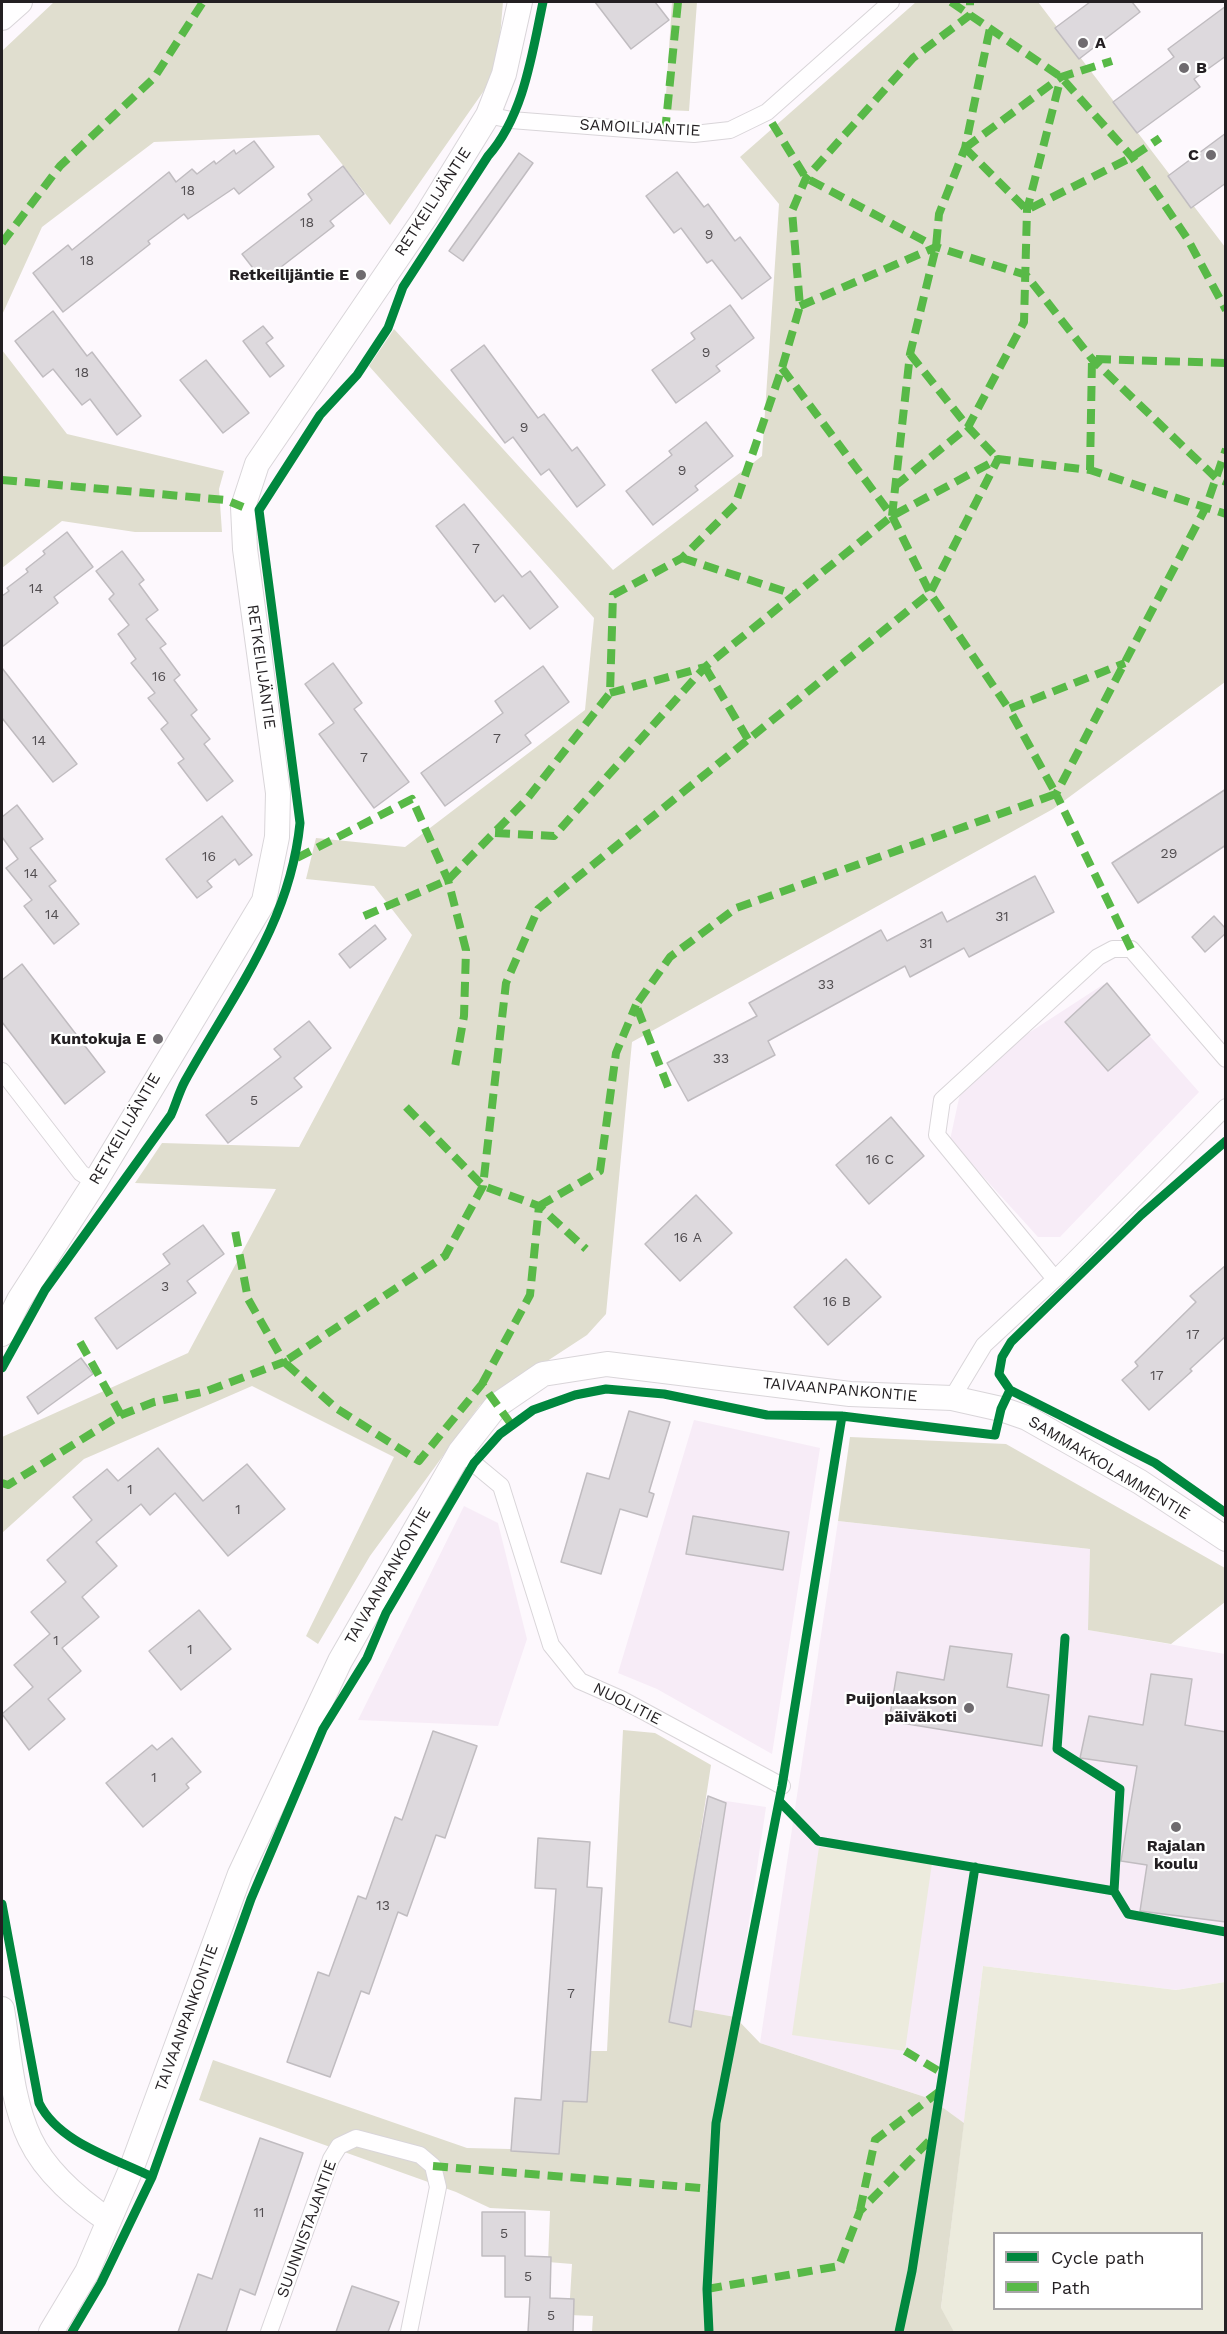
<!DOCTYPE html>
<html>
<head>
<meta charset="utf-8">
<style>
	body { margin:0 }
	#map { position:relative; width:1227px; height:2334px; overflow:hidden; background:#fdf8fd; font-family:"Work Sans",sans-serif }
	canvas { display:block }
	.frame { position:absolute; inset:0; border:3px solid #231f22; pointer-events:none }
	.legend { position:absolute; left:993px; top:2232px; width:210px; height:78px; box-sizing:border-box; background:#fff; border:2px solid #a7a5a7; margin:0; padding:8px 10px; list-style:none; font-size:18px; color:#231f22 }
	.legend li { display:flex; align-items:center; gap:12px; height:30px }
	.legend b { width:30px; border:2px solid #a7a5a7 }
</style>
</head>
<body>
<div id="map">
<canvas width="1227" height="2334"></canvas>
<div class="frame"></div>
<ul class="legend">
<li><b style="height:8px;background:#00873e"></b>Cycle path</li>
<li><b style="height:8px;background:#58b947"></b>Path</li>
</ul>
</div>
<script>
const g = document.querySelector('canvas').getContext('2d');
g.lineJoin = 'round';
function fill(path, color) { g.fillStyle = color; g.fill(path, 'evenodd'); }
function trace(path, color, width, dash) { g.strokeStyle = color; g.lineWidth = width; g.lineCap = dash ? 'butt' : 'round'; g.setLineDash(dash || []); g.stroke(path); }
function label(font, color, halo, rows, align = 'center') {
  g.font = font + ' "Work Sans",sans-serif'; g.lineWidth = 4.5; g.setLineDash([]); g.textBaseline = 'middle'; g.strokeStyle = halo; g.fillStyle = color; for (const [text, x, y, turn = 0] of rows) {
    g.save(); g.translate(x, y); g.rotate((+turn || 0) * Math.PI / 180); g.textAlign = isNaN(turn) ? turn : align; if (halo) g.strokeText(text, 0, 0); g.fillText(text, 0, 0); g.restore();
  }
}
fill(new Path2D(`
	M1104,984l95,108 -139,145h-22l-88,-97 14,-65z
	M694,1420l126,28 -48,306 -115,-65 -39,-16z
	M464,1506l34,17 29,116 -29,87 -140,-6z
	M838,1521l252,28 -1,81 136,24v328l-49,8 -193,-24 -19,157 -33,-24 -171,-56z
	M706,1798l60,9 -31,210 -61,-10z`), '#f7ecf7');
fill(new Path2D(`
	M819,1847l113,16 -27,188 -113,-16z
	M983,1966l193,24 49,-8v350h-516l232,-24zM994,2234h208v74h-208z`), '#ecebdd');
fill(new Path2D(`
	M54,2h449l-6,70 -107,153 -71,-90 -165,7 -112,85 -40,88v-264z
	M672,2h25l-8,109 -24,-1z
	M916,2h122l187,245v435l-172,127 -421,233 -26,272 -19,21 -107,70 -110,151 -52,88 -12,-8 88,-179 -142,-71 -168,73 -82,74v-96l186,-84 88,-164 -141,-6 27,-40 137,4 113,-212 -38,-49 -68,-7 10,-41 89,9 180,-137 9,-92 -225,-252 25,-37 219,241 149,-114 17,-252 -39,-47z
	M2,350l65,84 157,37 -5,18 3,43h-87l-73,-11 -60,47z
	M850,1437l156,7 219,124v34l-54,42 -83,-14 2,-81 -252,-28z
	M623,1730l32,3 56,32 -37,241 61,11 25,26 171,56 33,24 -23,185 13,24h-362l1,-16 -24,-1 3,-51 -24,-2 2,-51 -60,-3 -34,-16 -257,-92 14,-40 254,88 86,2 3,-50 27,-49h24z`), '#e0decf');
const building = new Path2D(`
	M595,2h60l14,18 -38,29z
	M1090,2h42l8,10 -61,47 -24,-31z
	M1226,6v50l-32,23 6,8 -63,46 -24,-31 61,-45 -6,-8z
	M1226,133v50l-35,25 -23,-32z
	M254,141l20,26 -35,27 -5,-6 -46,31 -4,-5 -36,27 2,3 -87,68 -30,-39 35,-28 4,5 97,-78 7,10 16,-13 5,5 17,-13 2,3 18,-14 2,4z
	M519,153l14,10 -70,98 -14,-10z
	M343,166l21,28 -34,27 4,5 -71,55 -21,-27 70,-54 -4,-6z
	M677,172l27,35 4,-3 27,37 5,-4 31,41 -29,21 -30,-39 -5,3 -26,-35 -7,5 -28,-37z
	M730,305l24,33 -38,28 4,5 -44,32 -24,-33 43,-31 -4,-6z
	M53,311l34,45 5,-4 49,64 -24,19 -27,-36 -8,6 -29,-36 -10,8 -28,-36z
	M263,326l10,12 -7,5 18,23 -14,11 -27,-36z
	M484,345l54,73 6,-4 28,37 5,-4 28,38 -28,22 -28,-38 -8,6 -28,-38 -8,6 -54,-73z
	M206,360l43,53 -26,20 -43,-53z
	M706,422l27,34 -38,30 3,4 -45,35 -27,-34 46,-36 -3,-4z
	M464,504l58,73 8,-6 28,36 -28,22 -27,-34 -8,7 -59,-76z
	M67,532l26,35 -39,30 4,6 -56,44v-51l7,-5 -2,-3 21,-16 -2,-3 19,-15 -2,-3z
	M122,551l22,29 -5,4 19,26 -12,9 20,25 -6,4 20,27 -6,5 23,30 -6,5 19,24 -6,5 29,37 -26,20 -29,-38 6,-4 -23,-30 7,-6 -20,-25 7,-5 -24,-30 5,-4 -18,-25 11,-9 -20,-26 5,-5 -18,-23z
	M333,663l29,40 -8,6 55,73 -35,26 -55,-74 15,-11 -29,-39z
	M543,666l26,36 -44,33 6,8 -86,63 -24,-33 82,-60 -8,-12z
	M2,668l75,96 -24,18 -51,-64z
	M1226,789v56l-88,58 -26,-40z
	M17,805l26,34 -13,9 26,33 -7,5 30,38 -25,20 -30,-38 8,-6 -26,-32 12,-9 -16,-22v-20z
	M222,816l30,39 -13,10 -4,-6 -28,22 5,6 -15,11 -31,-39z
	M1035,876l19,36 -85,45 -5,-9 -54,29 -5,-11 -137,75 7,14 -87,46 -21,-38 90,-47 -8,-13 132,-73 6,11 55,-29 5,10z
	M1214,916l12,13v4l-21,19 -13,-15z
	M375,925l11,14 -36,29 -11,-14z
	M22,964l83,108 -40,32 -63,-82v-42z
	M1107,983l43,52 -42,36 -43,-49z
	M309,1021l22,27 -37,30 8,9 -74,56 -22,-28 75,-58 -7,-8z
	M891,1117l33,39 -55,48 -33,-39z
	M696,1195l36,38 -52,48 -35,-37z
	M203,1225l21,29 -37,27 9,12 -79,56 -22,-31 75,-54 -7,-10z
	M846,1259l35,38 -53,48 -34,-38z
	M1226,1265v71l-36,33 2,2 -43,39 -27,-30 16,-14 -3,-4 61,-60 -6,-6z
	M81,1358l12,16 -55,40 -11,-17z
	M629,1411l41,11 -21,70 5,2 -7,23 -27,-8 -19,65 -40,-12 26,-89 22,6z
	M158,1448l45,53 44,-37 38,45 -57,47 -53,-63 -25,22 -9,-11 -45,38 21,24 -35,31 17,20 -37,31 19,23 -33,28 17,20 -36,31 -27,-36 31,-27 -19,-22 36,-31 -19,-22 35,-30 -19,-22 45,-40 -19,-23 34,-28 11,12z
	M693,1516l96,16 -6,38 -97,-16z
	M199,1610l32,39 -50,41 -32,-39z
	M950,1646l62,8 -5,33 42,8 -7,51 -153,-25 8,-49 47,8z
	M1151,1674l41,5 -7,46 41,7v190l-86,-11 7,-46 -26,-4 16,-95 -57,-8 9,-42 54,9z
	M433,1731l44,15 -32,92 -9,-3 -29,81 -9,-4 -29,82 -8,-3 -31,86 -43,-15 31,-90 11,4 29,-80 8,3 29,-82 7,3z
	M172,1738l29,34 -15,12 3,4 -46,39 -37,-44 46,-38 5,5z
	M708,1796l18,7 -35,224 -22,-5z
	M538,1838l52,4 -3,45 15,1 -15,214 -24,-1 -4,53 -48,-3 4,-53 26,2 15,-211 -21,-1z
	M260,2138l43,15 -48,142 -15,-6 -14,43h-48l20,-58 14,5z
	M482,2212h43v44l26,1 -1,41 24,1 -1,33h-45l2,-35h-25v-41h-23z
	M352,2286l47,16 -11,30h-52z`);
fill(building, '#ddd9dd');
trace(building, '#c0bcc0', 1.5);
const street = new Path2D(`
	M488,115l23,5 154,12 29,2 36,-4 37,-18 124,-110
	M2,1071l79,102 14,9
	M1055,1279l-118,-144 5,-35 156,-143 15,-8h18l95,110
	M952,1398l32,-53 71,-66 171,-172
	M460,1452l41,34 50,159 29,36 41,18 161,87
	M269,2332l62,-173 8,-13 17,-8 64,17 13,11 5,21 -29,145`);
const secondary = new Path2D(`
	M2,18l18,-16
	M2,1334l17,-34 76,-118 169,-281 13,-64 1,-44 -33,-244 -2,-42 14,-43 169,-248 62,-101 16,-41 16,-72
	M2,2009c7,42 9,91 28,130 16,34 49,61 79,82
	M51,2332l36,-60 45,-105 108,-293 100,-213 120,-209 36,-46 47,-32 64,-10 243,30 102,4 49,11 26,9 113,64 86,57`);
trace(street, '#d9d5d9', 18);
trace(secondary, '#d9d5d9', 26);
trace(street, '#fffeff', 16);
trace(secondary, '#fffeff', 24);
trace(new Path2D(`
	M951,2l110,75 71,80 55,81 39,72
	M772,123l34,55 130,69
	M665,132l13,-130
	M965,148l62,62 105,-53 28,-19
	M965,148l96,-71
	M2,243l58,-77 94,-88 49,-76
	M800,306l136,-59 90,28 66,84 124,119 10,4
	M910,354l58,73 30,32
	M782,368l110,148 38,77 79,116
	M1090,470l2,-111 134,4
	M2,480l224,20 17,7
	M895,486l73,-59 56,-105 3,-112 34,-133 51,-16
	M892,516l18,-162 26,-107 3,-33 26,-66 25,-120
	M682,558l114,37
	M705,667l44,74
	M610,693l95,-26
	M495,833l59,3 151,-169 187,-151 106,-57 92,11 136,44
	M297,858l115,-59 36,81 18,70 -2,66 -9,51
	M364,916l84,-36 79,-81 83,-106 3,-98 69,-37 53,-53 47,-137 18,-62 -8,-95 14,-33 107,-120 57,-43v-13
	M1131,949l-75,-155 150,-287 20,-58
	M668,1087l-32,-82 34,-48 66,-49 320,-114 -47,-85 116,-46
	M406,1107l77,79 56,20 47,43
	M539,1206l61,-35 16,-118 20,-48
	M80,1342l41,73
	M482,1384l48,-89 9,-89
	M511,1424l-29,-40 -63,77 -83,-53 -52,-46 161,-106 38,-70 23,-203 32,-74 392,-316 68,-134
	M2,1483l6,2 113,-70 33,-13 53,-11 77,-29 -36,-63 -14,-74
	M905,2051l37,22
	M433,2166l279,23
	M860,2210l15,-70 65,-49
	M707,2289l132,-23 21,-55 71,-72`), '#58b947', 8, [15, 8]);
trace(new Path2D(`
	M1226,1141l-85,74 -130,127 -9,15 -3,17 11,16 145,73 71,50
	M2,1368l43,-78 126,-175c5,-11 8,-23 14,-34 47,-85 105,-157 115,-258l-41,-313 61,-95 37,-40 31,-47 15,-41 85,-131c36,-41 44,-102 55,-154
	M1065,1638l-8,111 63,40 -6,102 14,23 98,18
	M779,1801l39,40 296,50
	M2,1904l37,199c20,40 75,55 113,74
	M72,2332l29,-49 51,-106 99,-278 72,-170 44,-71 19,-45 88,-150 26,-29 33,-24 42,-15 31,-6 58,5 103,21 75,1 153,19 6,-26 9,-19
	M709,2332l-2,-43 9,-166 66,-337 60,-370
	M899,2332l13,-61 63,-404`), '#00873e', 9);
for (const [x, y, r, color] of [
	[1083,43,6,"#6f6b6f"],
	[1184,68,6,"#6f6b6f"],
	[1211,155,6,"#6f6b6f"],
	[361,275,6,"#6f6b6f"],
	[158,1039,6,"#6f6b6f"],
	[969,1708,6,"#6f6b6f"],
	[1176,1827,6,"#6f6b6f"]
]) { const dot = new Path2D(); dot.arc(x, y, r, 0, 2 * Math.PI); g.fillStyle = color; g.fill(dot); trace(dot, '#fff', 2); }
label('14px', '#524e51', null, [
	["18",188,191],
	["18",307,223],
	["9",709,235],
	["18",87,261],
	["9",706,353],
	["18",82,373],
	["9",524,428],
	["9",682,471],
	["7",476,549],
	["14",36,589],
	["16",159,677],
	["7",497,739],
	["14",39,741],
	["7",364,758],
	["29",1169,854],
	["16",209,857],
	["14",31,874],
	["14",52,915],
	["31",1002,917],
	["31",926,944],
	["33",826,985],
	["33",721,1059],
	["5",254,1101],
	["16 C",880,1160],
	["16 A",688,1238],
	["3",165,1287],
	["16 B",837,1302],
	["17",1193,1335],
	["17",1157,1376],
	["1",130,1490],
	["1",238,1510],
	["1",56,1641],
	["1",190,1650],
	["1",154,1778],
	["13",383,1906],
	["7",571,1994],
	["11",259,2213],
	["5",504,2234],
	["5",528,2277],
	["5",551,2316]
]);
label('bold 16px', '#231f22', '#fff', [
	["A",1095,43,"left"],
	["B",1196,68,"left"],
	["C",1199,155],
	["Retkeilijäntie E",349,275],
	["Kuntokuja E",146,1039],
	["Puijonlaakson",957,1699],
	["päiväkoti",957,1717],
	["Rajalan",1176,1846,"center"],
	["koulu",1176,1864,"center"]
], 'right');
label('16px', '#231f22', '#fff', [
	["SAMOILIJANTIE",640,128,3],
	["RETKEILIJÄNTIE",433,202,-57],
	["RETKEILIJÄNTIE",261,667,82],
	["RETKEILIJÄNTIE",125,1129,-60],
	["TAIVAANPANKONTIE",840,1390,5],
	["SAMMAKKOLAMMENTIE",1109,1468,31],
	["TAIVAANPANKONTIE",388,1576,-60],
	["NUOLITIE",627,1704,27],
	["TAIVAANPANKONTIE",187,2018,-70],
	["SUUNNISTAJANTIE",307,2229,-70]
]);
</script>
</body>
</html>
